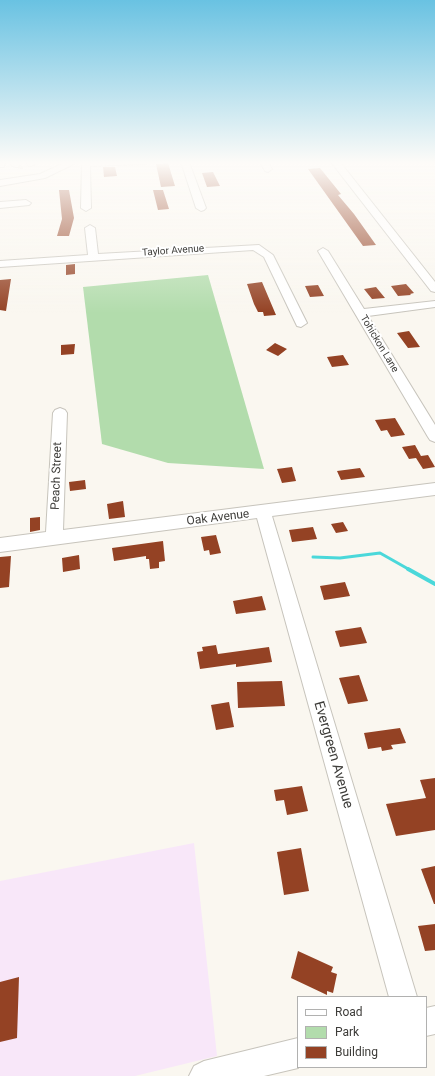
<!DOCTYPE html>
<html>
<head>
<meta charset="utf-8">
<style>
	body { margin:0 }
	#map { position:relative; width:435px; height:1076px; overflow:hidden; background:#faf7f0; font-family:Roboto,sans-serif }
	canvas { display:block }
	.legend { position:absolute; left:297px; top:996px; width:130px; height:72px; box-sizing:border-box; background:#fff; border:1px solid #b1b1b0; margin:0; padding:5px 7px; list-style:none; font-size:12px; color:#3d3c39 }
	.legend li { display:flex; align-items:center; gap:8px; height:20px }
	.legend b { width:20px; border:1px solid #b1b1b0 }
</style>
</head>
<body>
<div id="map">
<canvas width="435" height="1076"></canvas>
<ul class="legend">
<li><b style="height:5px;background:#fff"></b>Road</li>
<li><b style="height:11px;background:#b2dcac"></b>Park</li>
<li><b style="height:11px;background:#944224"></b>Building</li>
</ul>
</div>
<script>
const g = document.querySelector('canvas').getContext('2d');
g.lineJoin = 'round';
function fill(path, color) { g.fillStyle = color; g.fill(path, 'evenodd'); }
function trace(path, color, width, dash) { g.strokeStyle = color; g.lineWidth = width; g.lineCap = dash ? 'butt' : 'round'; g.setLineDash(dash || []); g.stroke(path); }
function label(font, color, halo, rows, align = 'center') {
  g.font = font + ' Roboto,sans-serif'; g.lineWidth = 4; g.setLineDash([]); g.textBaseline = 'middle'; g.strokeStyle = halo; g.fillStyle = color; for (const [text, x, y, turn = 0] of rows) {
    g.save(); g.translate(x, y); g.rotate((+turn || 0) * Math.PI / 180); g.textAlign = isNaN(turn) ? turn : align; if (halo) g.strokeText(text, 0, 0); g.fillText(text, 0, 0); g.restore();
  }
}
fill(new Path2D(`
	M194,843l23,213 -82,20h-135v-195z`), '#f8e7f9');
fill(new Path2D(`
	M208,275l56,194 -96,-6 -66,-19 -19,-157z`), '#b2dcac');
trace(new Path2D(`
	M313,557l27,1 40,-5 30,17`), '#4ad8da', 3);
trace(new Path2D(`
	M408,569l27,15`), '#4ad8da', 4);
fill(new Path2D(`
	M168,163l7,23 -14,1 -5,-23z
	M103,167h12l2,9 -13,1z
	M320,168l21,26 -3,1 16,19 22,31 -13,1 -55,-77z
	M213,172l7,14 -13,1 -5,-14z
	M59,190h10l5,28 -5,18h-12l5,-17z
	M153,190h10l6,19 -11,1z
	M75,264v10l-9,1v-10z
	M11,279l-5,32 -6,-1v-30z
	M262,282l14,33 -12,1 -1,-4h-5l-4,-8 -7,-20z
	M406,284l8,9 -4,1 1,1 -13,1 -7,-10z
	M318,285l6,11 -14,1 -5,-11z
	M376,287l9,11 -13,1 -8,-10z
	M409,331l11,16 -12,1 -11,-15z
	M275,343l12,6 -9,7 -12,-6z
	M75,344l-1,10 -13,1v-10z
	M343,355l6,10 -17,2 -5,-10z
	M395,418l10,17 -14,2 -4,-7 -6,1 -6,-11z
	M415,445l6,11 7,-1 7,12 -12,2 -7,-11 -7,1 -7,-12z
	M292,467l4,14 -14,2 -5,-14z
	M360,468l5,9 -24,3 -4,-9z
	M85,480l1,9 -16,2 -1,-9z
	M123,501l2,16 -16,2 -2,-15z
	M40,517v13l-10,2v-14z
	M343,522l5,9 -12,2 -5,-9z
	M313,527l4,12 -25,3 -3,-12z
	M216,535l5,18 -11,2 -1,-5 -5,1 -3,-14z
	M163,541l2,20 -6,1v6l-9,1 -1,-10h-3v-3l-32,5 -2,-13z
	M79,555l1,14 -17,3 -1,-14z
	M11,556l-2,31 -9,1v-31z
	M345,582l5,14 -26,4 -4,-14z
	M262,596l4,14 -30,4 -3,-13z
	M361,627l6,16 -27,4 -5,-16z
	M216,645l2,9 51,-7 3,15 -36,5v-3l-36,5 -3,-17 6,-1 -1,-4z
	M359,675l9,26 -20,3 -9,-26z
	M282,681l3,25 -47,2 -1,-26z
	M229,702l5,25 -18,3 -5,-25z
	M400,728l6,15 -15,2 2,4 -11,2 -1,-4 -13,2 -4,-16z
	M435,778v52l-39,6 -10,-32 40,-6 -6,-18z
	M302,786l6,25 -21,4 -3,-15 -8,1 -2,-11z
	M301,848l8,43 -25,4 -7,-43z
	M435,866v38h-1l-13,-35z
	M435,924v26l-10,1 -7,-25z
	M298,951l35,16 -2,5 6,2 -4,19 -6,-2v4l-36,-17z
	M19,977l-2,61 -17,4v-60z`), '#944224');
trace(new Path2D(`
	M18,168l1,-3`), '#d4d2cb', 10, [10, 4.5]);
const minor = new Path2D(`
	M0,162h5l-1,5h-4z
	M12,162h8l-2,5h-3l-4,-2z
	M27,162h8v2l-4,2h-3z
	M66,162h12l-33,16 -45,8v-6l40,-6z
	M82,162h68l-4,2 -56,2 1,42 -5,3 -5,-3z
	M181,162h8l17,46 -2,2 -3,1 -5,-3z
	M260,162h8l4,7 -4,3 -3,-1z
	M331,162h9l95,120v10l-4,-1z
	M26,200l5,3 -2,2 -29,3v-6z
	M90,225l5,3 3,26 161,-9 14,10 34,68 -6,4 -4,-1 -33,-69 -11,-7 -253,17v-6l88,-6 -3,-27z
	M323,248l5,3 36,58 71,-8v6l-67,9 67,109v17l-5,-2 -2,-3 -110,-186z
	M60,408l5,2 2,3 -4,117 372,-47v12l-163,21 145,481h-28l-132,-479 -257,34v-14l46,-6 7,-119 2,-3z
	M435,1006v28l-9,2v-28z
	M298,1038v30l-34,8h-75l5,-10 10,-5z`);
trace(minor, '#c7c4bc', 2);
fill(minor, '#fff');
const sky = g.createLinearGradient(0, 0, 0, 313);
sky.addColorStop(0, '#69c2e2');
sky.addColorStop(0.52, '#fdfbf8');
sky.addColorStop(1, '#fdfbf800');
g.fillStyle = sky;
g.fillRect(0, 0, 435, 313);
label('10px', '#3d3c39', '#fff', [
	["Taylor Avenue",173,251,-4],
	["Tohickon Lane",379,344,59]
]);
label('12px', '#3d3c39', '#fff', [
	["Peach Street",57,476,-88],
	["Oak Avenue",218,518,-7]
]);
label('14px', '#3d3c39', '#fff', [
	["Evergreen Avenue",333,755,74]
]);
</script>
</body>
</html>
